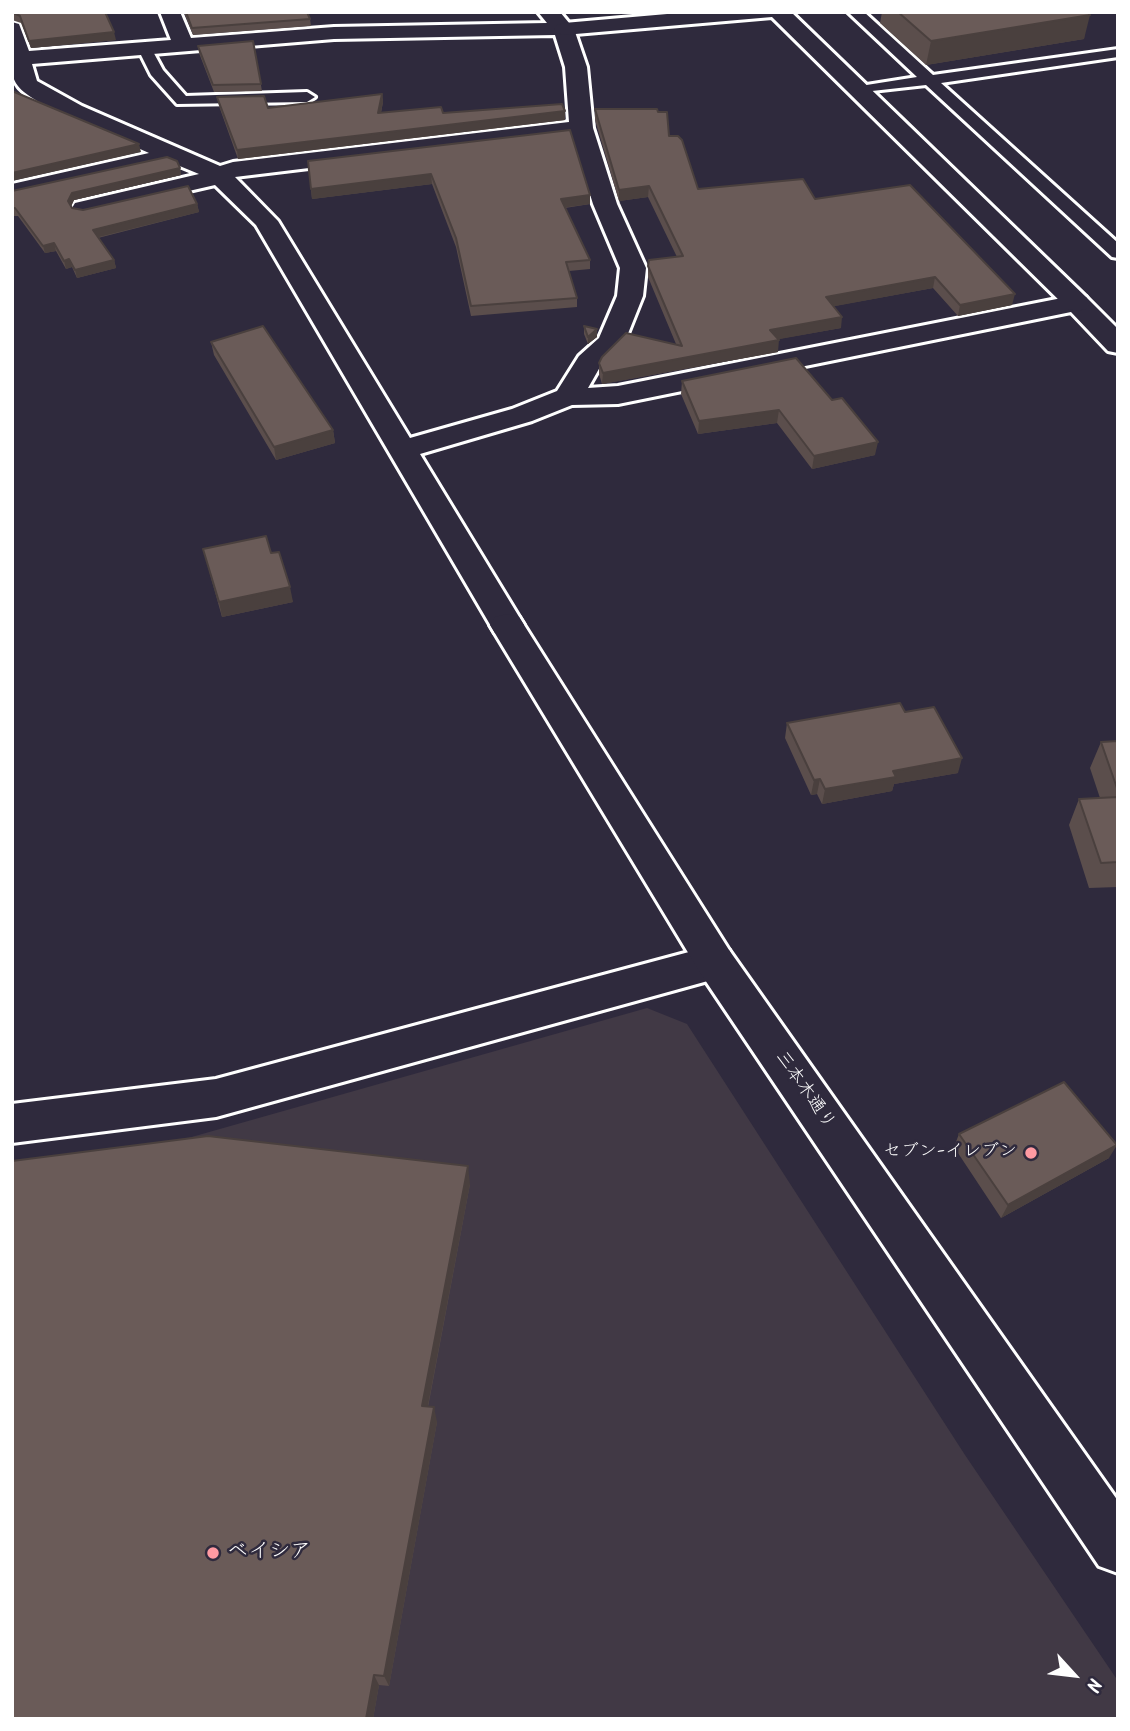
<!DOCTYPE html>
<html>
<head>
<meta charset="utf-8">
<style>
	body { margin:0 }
	#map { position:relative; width:1130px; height:1731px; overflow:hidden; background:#2f2a3d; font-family:Kalam,sans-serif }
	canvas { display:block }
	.frame { position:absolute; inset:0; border:14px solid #fff; pointer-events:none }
	.north { position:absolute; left:1039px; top:1640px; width:70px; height:70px; -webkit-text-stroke:5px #2f2a3d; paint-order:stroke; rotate:117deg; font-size:19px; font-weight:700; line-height:28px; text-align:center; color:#fff }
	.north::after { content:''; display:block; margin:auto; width:24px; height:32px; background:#fff; clip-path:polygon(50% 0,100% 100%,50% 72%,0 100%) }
</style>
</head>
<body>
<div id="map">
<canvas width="1130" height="1731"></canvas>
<div class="frame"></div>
<div class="north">N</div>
</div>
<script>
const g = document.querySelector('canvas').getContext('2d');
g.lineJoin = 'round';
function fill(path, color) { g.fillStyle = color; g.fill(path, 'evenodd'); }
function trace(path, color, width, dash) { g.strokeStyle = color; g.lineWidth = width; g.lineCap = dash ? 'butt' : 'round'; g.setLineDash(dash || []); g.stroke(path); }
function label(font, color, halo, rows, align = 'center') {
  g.font = font + ' Kalam,"Klee One",sans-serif'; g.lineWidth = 5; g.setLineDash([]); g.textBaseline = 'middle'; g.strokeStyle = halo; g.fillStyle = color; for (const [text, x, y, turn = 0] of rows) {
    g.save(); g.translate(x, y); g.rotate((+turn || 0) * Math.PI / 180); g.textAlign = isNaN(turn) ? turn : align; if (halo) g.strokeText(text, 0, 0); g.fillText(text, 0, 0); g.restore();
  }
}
fill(new Path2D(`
	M647,1008l40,16 278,431 153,226v38h-1106l169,-579z`), '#413945');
const lane = new Path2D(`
	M848,12h16l69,63 185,-26v8l-177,26 177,160v15l-6,-1 -186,-172 -72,8 -3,-3 3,-3 63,-10z
	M145,45l5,1 13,24 23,26 121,-4 8,5 -8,5 -130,2 -26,-29 -13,-26z`);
const street = new Path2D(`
	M160,12h20l11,26 143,-11 213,-4 -9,-11h22l14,17 13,38 6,61 24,76 29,64 -3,28 -18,45 -25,26 -12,21 30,-2 459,-91 9,2 32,32v24l-10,-2 -37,-39 -453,92 -46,1 -40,16 -112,33 104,171 -5,8 -12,3 -12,-3 -239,-408 -41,-40 -131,30 -9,-2 -3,-5 3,-5 124,-29 -29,-12 -158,36v-14l137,-31c-25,-12 -118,-48 -131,-67 -12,-15 -6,-46 -6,-64l7,2 10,27 142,-11zM555,35l10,32 4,55 -336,40 -13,4 -138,-60 -45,-25 -5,-17 302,-25zM572,136l21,68 27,64 -3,28 -18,42 -20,18 -22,35 -45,18 -102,29 -132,-217 -43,-44z
	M715,945l14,5 6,12 -6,12 -14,5 -499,138 -204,26v-39l204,-25z`);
const secondary = new Path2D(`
	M690,12h101l295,285 4,6 -4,6 -9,2 -9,-2 -296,-292 -208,18 -7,-2 -3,-4 3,-4 7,-2z
	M507,614l12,3 210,333 389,551v72l-19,-7 -398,-592 -211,-349 5,-8z`);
trace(lane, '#fff', 6);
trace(street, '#fff', 6);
trace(secondary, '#fff', 6);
fill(lane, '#2f2a3d');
fill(street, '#2f2a3d');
fill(secondary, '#2f2a3d');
fill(new Path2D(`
	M12,12l104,28 -85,8 -10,-25 -9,-3z
	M184,12h123l3,7 1,7 -118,9z
	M882,12h205l-3,27 -158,26 -46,-42z
	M253,41l9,50 -48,1 -15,-39 -1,-7z
	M382,94l1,8 -2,11h62l122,7 -327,39 -19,-53 -2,-9 51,11z
	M595,109l63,3 11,24 29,53 117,10 197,106 -54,11 -25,-28 -99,18 7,22 -63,11v13l-176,32 -3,-10v-11l77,-19 -28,-67v-11l29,-9 -29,-60 -29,4 -24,-81z
	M308,161l282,34v9l-25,4 25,52v9l-21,2 8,27v9l-106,9 -15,-69 -24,-63 -120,15z
	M180,168l1,7 -107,25 -3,6 1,2 11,2 114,-6 2,8 -101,26 16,22 2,8 -39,10 -5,-11 -6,2 -10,-18 -11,2 -27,-37h-6v-25z
	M584,326l13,3v8l-9,7 -4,-10z
	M211,342l122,88 2,13 -59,17 -62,-105z
	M796,358l79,97 -63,14 -35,-46 -79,11 -17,-40 1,-13z
	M203,549l68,4 22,49 -71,15z
	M905,712l53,61 -64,11 -2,7 -70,13 -5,-10 -6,1 -26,-57 2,-15z
	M1118,741v146l-29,1 -20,-63 10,-26 21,-1 -10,-30 11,-26z
	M959,1134l150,24 -108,60 -47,-71z
	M470,1184l-42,223 9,15 -48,264 -10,-1 -6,34h-361z`), '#5b4e4c');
fill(new Path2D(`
	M1090,15l-6,24 -158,26 5,-24z
	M114,32l2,8 -85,8 -2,-7z
	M382,94l1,8 -4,20 -1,-9z
	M565,111v9l-327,39 -1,-9z
	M139,144l2,8 -129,29v-8z
	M180,168l1,7 -107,25 -4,9 -2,-8 4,-8z
	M431,174l1,10 -120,15 -1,-10z
	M649,186l-1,11 -29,4v-11z
	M590,195v9l-29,4v-9z
	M197,204l2,8 -104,26 -2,-8z
	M54,243l2,8 -11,2 -2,-7z
	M69,259l3,8 -6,2 -2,-8z
	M114,260l2,8 -39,10 -2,-8z
	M935,277l-2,11 -108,20 1,-11z
	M1015,294l-3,11 -54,11 2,-11z
	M842,317l-1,11 -72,13 1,-11z
	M597,329v8l-9,7v-7z
	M779,340l-1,12 -176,32 1,-11z
	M779,410l-2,13 -79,11 1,-13z
	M333,430l2,13 -59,17 -2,-13z
	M878,442l-3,13 -63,14 2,-13z
	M290,587l3,15 -71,15 -3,-15z
	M962,758l-4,15 -64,11 -2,7 -70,13 3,-15 68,-18z
	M820,779l-3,15 -6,1 3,-15z
	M1117,1145l-8,13 -108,60 7,-13z
	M468,1166l2,18 -45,237 -3,-15z
	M434,1407l3,15 -48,264 -5,-10z
	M374,1675l5,10 -6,34h-7z`), '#4a403e');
const building = new Path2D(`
	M12,12h93l9,20 -85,9 -9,-25z
	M186,12h121l3,7 -118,9z
	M898,12h189l3,3 -159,26z
	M253,41l8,43 -48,1 -15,-39z
	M12,91l127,53 -127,29z
	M382,94l-4,19 63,-6 2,6 119,-9 3,7 -328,39 -20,-53 47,-1 4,12z
	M595,109h62l1,3h9l2,24h9l4,4 16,49 105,-10 12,20 95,-14 105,109 -55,11 -25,-28 -109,20 16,20 -72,13 9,10 -176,33 -4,-10 3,-6 24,-24 56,13 -34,-80 1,-6 34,-4 -34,-70 -30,4z
	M570,130l20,65 -29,4 29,61 -24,2 11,36 -106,8 -15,-68 -25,-64 -120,15 -3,-28z
	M167,157l10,4 3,7 -108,25 -4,8 4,7 11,2 105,-24 9,18 -104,26 21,30 -39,10 -6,-11 -5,2 -10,-18 -11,3 -28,-38h-3v-17z
	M263,326l70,104 -59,17 -63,-105z
	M584,326l13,3 -9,8z
	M796,358l36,42 10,-2 36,44 -64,14 -35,-46 -80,11 -17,-40z
	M266,536l5,17 8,-1 11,35 -71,15 -16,-53z
	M900,703l5,9 29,-5 28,51 -69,13 3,6 -71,12 -5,-10 -6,1 -27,-57z
	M1118,741v50l-17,-49z
	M1118,797v65l-17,1 -22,-64z
	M1064,1082l53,63 -109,60 -49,-71z
	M208,1136l260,30 -46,240 12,1 -50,269 -10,-1 -8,44h-354v-558z`);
fill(building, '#6a5b58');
trace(building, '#4a403e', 2);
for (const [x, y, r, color] of [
	[1031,1153,7,"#ff9aa2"],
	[213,1553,7,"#ff9aa2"]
]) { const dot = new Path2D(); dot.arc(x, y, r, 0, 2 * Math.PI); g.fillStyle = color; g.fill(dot); trace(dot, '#2f2a3d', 2.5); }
label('18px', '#fff', '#2f2a3d', [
	["三本木通り",804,1091,55]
]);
label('18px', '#fff', '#2f2a3d', [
	["セブン-イレブン",1017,1153]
], 'right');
label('21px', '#fff', '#2f2a3d', [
	["ベイシア",227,1553]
], 'left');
</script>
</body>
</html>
